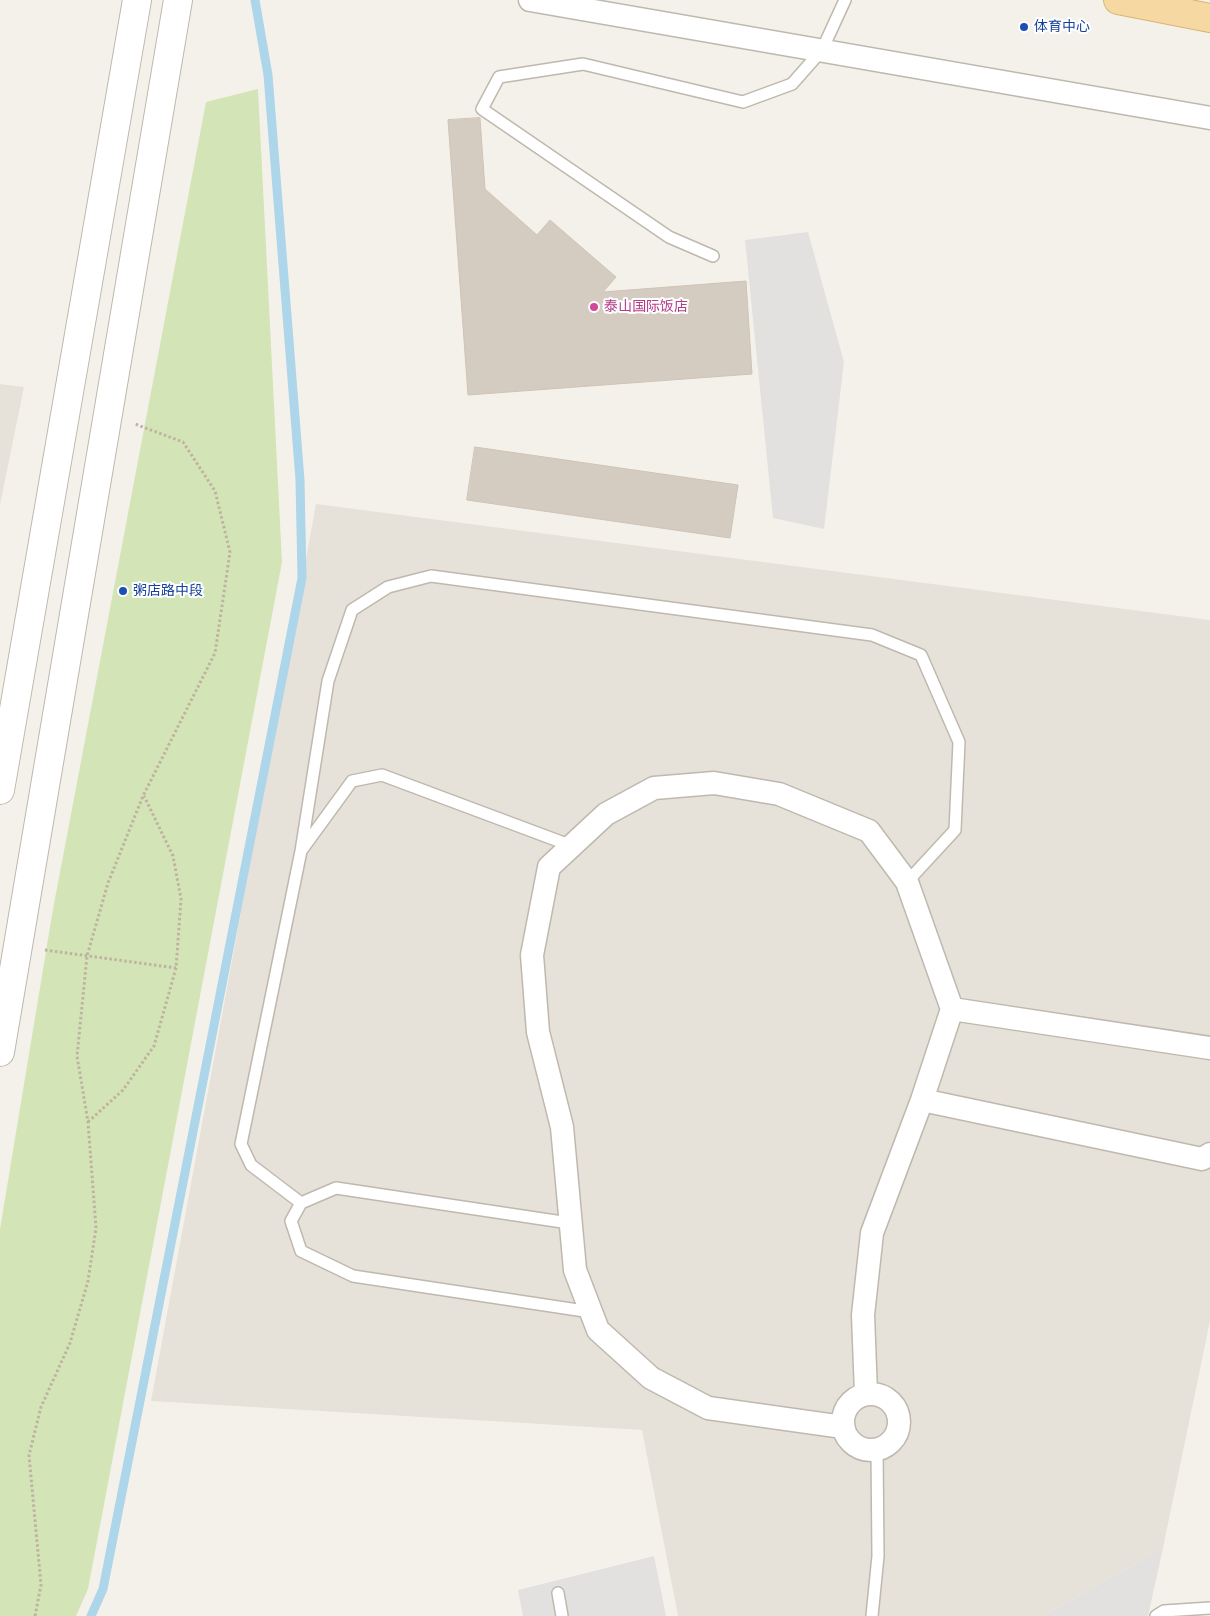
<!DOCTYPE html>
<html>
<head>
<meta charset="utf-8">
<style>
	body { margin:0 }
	canvas { display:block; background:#f4f1eb }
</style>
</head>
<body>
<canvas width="1210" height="1616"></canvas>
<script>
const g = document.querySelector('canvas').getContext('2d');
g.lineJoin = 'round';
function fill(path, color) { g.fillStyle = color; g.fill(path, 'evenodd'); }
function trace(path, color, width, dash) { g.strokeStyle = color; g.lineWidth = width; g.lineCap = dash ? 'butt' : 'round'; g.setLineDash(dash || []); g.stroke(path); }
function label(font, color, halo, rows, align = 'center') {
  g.font = font + ' "Golos Text","Noto Sans SC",sans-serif'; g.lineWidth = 4; g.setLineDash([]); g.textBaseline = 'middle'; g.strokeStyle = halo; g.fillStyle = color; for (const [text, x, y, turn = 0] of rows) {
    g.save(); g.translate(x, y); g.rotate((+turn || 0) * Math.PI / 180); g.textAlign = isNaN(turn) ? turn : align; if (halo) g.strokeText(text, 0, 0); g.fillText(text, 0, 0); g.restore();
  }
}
fill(new Path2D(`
	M0,384l24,3 -24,118z
	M316,504l894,116v701l-47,227 -120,68h-365l-36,-186 -491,-29z`), '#e7e2d9');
fill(new Path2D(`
	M258,89l24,473 -194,1027 -12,27h-76v-387l53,-320 153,-807z`), '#d3e5b7');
fill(new Path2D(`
	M808,232l36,130 -20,167 -51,-11 -28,-278z
	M1163,1548l-15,68h-105z
	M654,1556l12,60h-143l-5,-26z`), '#e3e1df');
trace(new Path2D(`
	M91,1616l12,-27 199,-1011 -2,-98 -32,-405 -13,-75`), '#add6eb', 9);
const building = new Path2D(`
	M480,118l5,71 52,46 13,-15 66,57 -13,15 143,-11 6,93 -284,21 -20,-275z
	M475,447l263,38 -8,53 -263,-38z`);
fill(building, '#d5ccc1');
trace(building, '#cfc3b5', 1);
const service = new Path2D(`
	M713,256l-44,-19 -187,-128 17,-32 84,-13 160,38 49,-18 30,-34 23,-50
	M301,851l27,-170 24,-71 36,-23 43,-11 441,59 49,20 38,87 -4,88 -48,52
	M301,1203l-50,-38 -10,-21 60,-293 51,-70 30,-6 190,71
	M569,1223l-233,-35 -35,15 -10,18 10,30 52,25 238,36
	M558,1593l4,23
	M872,1616l6,-60 -1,-106
	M1156,1616l8,-5 46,-3`);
const minor = new Path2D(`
	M530,0l680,118
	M952,1009l258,39
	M922,1100l280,59 8,-5
	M843 1422a28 28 0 1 1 56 0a28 28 0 1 1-56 0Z
	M843,1427l-135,-19 -57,-30 -53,-48 -23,-60 -13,-143 -24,-95 -6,-77 17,-88 57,-53 48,-26 60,-5 65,11 90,37 38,51 45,127 -30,91 -50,133 -9,82 3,79`);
const tertiary = new Path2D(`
	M0,790l137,-790
	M0,1052l178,-1052`);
const primary = new Path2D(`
	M1118,0l92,18`);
trace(service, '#bfb8ae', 14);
trace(minor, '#bfb8ae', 25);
trace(tertiary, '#bfb8ae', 30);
trace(primary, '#dab472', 30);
trace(new Path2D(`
	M45,950l131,18
	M88,1122l35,-32 31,-44 22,-78 5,-69 -8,-43 -29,-60
	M35,1616l6,-31 -12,-130 12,-48 29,-64 18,-62 8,-53 -8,-106 -11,-66 10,-100 21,-73 35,-87 72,-143 15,-101 -15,-61 -32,-49 -48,-18`), '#bfb2a0', 3, [2.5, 2.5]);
trace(service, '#fff', 11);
trace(minor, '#fff', 22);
trace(tertiary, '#fff', 28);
trace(primary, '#f6d8a2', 28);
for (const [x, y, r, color] of [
	[1024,27,5,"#1a4fb4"],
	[594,307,5,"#d1479c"],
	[123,591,5,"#1a4fb4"]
]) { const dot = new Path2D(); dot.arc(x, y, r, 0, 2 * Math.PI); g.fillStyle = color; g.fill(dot); trace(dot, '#fff', 2); }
label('14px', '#164399', '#fff', [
	["体育中心",1034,27],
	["粥店路中段",133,591]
], 'left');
label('14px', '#b23c85', '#fff', [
	["泰山国际饭店",604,307]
], 'left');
</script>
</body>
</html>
